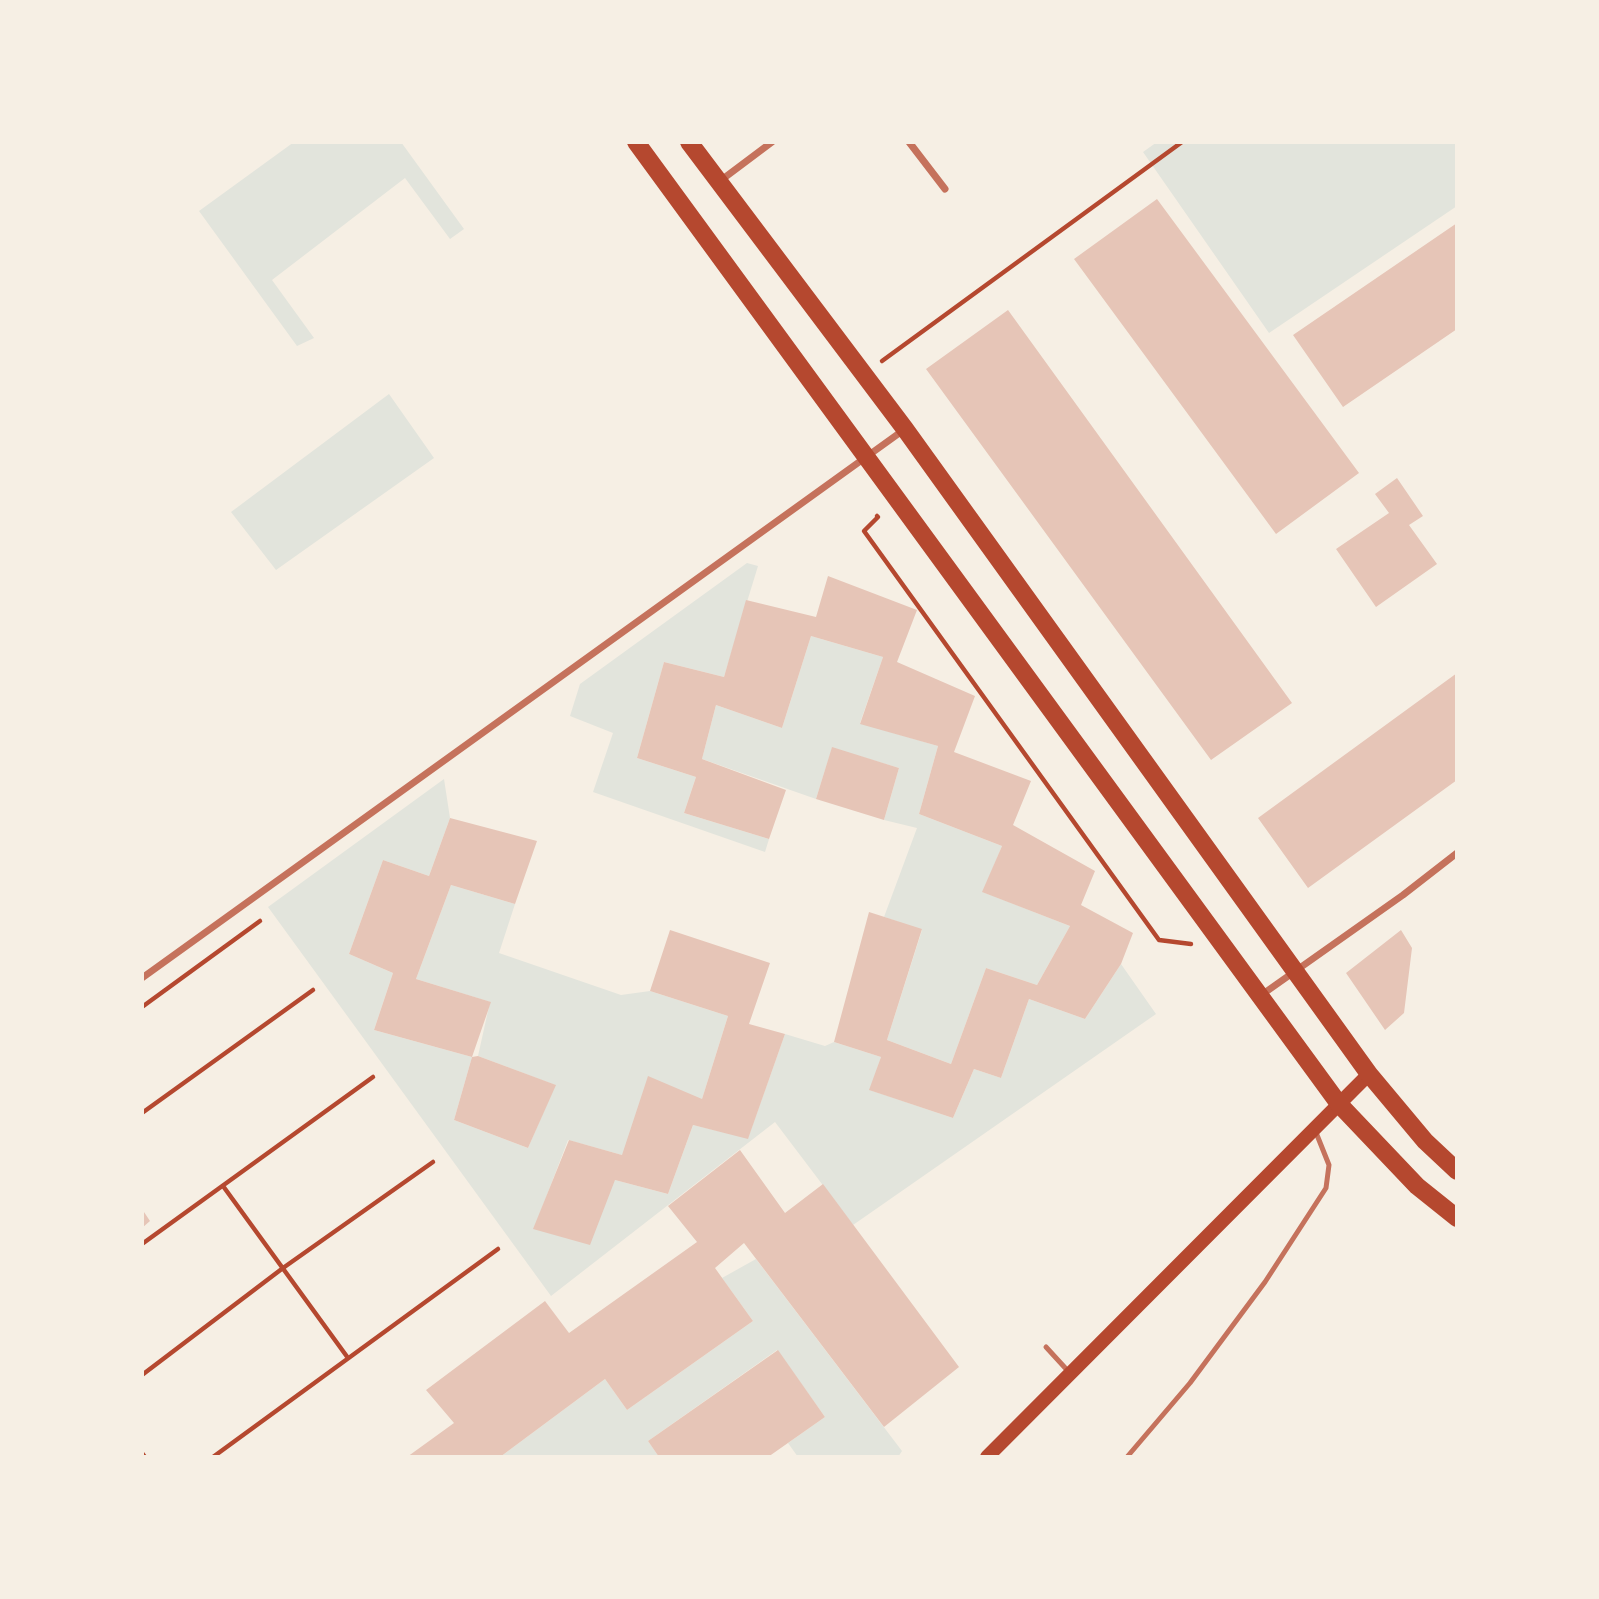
<!DOCTYPE html>
<html>
<head>
<meta charset="utf-8">
<style>
	body { margin:0 }
	#map { position:relative; width:1599px; height:1599px; overflow:hidden; background:#f6efe4; font-family:Spectral,serif }
	canvas { display:block }
	.frame { position:absolute; inset:0; border:144px solid #f6efe4; pointer-events:none }
</style>
</head>
<body>
<div id="map">
<canvas width="1599" height="1599"></canvas>
<div class="frame"></div>
</div>
<script>
const g = document.querySelector('canvas').getContext('2d');
g.lineJoin = 'round';
function fill(path, color) { g.fillStyle = color; g.fill(path, 'evenodd'); }
function trace(path, color, width, dash) { g.strokeStyle = color; g.lineWidth = width; g.lineCap = dash ? 'butt' : 'round'; g.setLineDash(dash || []); g.stroke(path); }
fill(new Path2D(`
	M294,142h107l63,87 -14,10 -45,-61 -133,102 42,58 -17,8 -98,-135z
	M1157,142h300v64l-188,127 -126,-181z
	M389,394l45,64 -158,112 -45,-58z
	M747,563l11,3 -34,111 -60,-15 -27,96 59,19 -12,36 85,26 -4,13 -172,-60 20,-59 -43,-17 10,-32z
	M811,636l72,21 -23,66 78,23 -19,68 83,32 -19,46 87,34 -33,59 -51,-17 -35,96 -64,-24 35,-110 -38,-13 33,-89 -33,-8 15,-52 -67,-20 -16,51 -114,-40 14,-54 66,23z
	M444,779l6,39 -21,58 -46,-16 -34,94 44,19 -19,57 98,27 -18,63 74,28 27,-63 -77,-29 12,-54 -74,-23 35,-94 64,19 -16,49 122,42 29,-4 78,25 -26,83 -80,56 -54,-15 -34,89 81,-49 53,14 25,-69 55,13 37,-104 40,12 9,-4 47,15 -11,33 83,28 21,-49 27,9 28,-79 56,20 36,-55 35,50 -303,211 -78,-103 -224,174 -283,-389z
	M756,1259l146,192 -4,6h-100l-10,-14 37,-26 -48,-67 -129,91 11,16h-159l105,-78 22,31 126,-89 -31,-43z`), '#e2e4dc');
fill(new Path2D(`
	M1157,199l202,274 -83,61 -202,-275z
	M1457,223v106l-114,78 -50,-72z
	M1008,310l284,393 -81,57 -285,-391z
	M1397,478l26,38 -14,9 28,39 -61,43 -40,-58 53,-36 -14,-19z
	M828,576l89,34 -20,52 78,34 -21,56 77,29 -18,44 82,46 -14,34 52,28 -12,31 -36,55 -56,-20 -28,79 -27,-9 -21,49 -84,-28 12,-33 -47,-15 35,-130 53,17 -35,111 64,24 35,-96 51,17 33,-59 -88,-34 20,-46 -83,-32 19,-68 -78,-22 23,-67 -72,-21 -29,92 -66,-23 -14,54 84,31 -17,49 -85,-26 12,-36 -59,-19 27,-96 60,15 22,-77 70,17z
	M1457,673v107l-149,108 -50,-70z
	M832,747l67,21 -15,52 -68,-21z
	M450,818l87,23 -22,63 -64,-19 -35,94 75,23 -19,55 -98,-27 19,-57 -44,-19 34,-94 46,16z
	M670,930l100,33 -21,61 36,10 -37,105 -55,-14 -25,69 -53,-14 -25,65 -57,-16 36,-89 53,15 26,-79 54,23 26,-83 -78,-25z
	M1401,930l11,18 -8,65 -19,17 -39,-57z
	M478,1056l78,29 -28,63 -74,-28 18,-63z
	M740,1150l45,63 38,-29 136,183 -75,60 -140,-184 -29,25 38,53 -126,89 -22,-31 -105,78h-93l47,-34 -28,-33 119,-89 24,32 128,-91 -29,-36z
	M142,1209l8,12 -8,7z
	M778,1350l47,67 -57,40h-109l-11,-16z`), '#e6c5b7');
trace(new Path2D(`
	M882,361l300,-219
	M877,516l1,1 -14,14 295,409 32,4
	M142,1007l118,-86
	M142,1113l171,-123
	M223,1186l125,172
	M142,1244l231,-167
	M142,1375l141,-107 150,-106
	M142,1453l3,4
	M213,1457l285,-208`), '#b5482f', 4.5);
trace(new Path2D(`
	M1046,1347l22,24
	M1127,1457l63,-74 75,-101 61,-94 3,-23 -14,-35`), '#c5725c', 5);
trace(new Path2D(`
	M909,142l36,47
	M720,181l52,-39
	M142,978l763,-549
	M1260,996l143,-101 54,-42`), '#c5725c', 7);
trace(new Path2D(`
	M987,1457l382,-383`), '#b5482f', 14);
trace(new Path2D(`
	M636,142l703,962 78,82 40,32
	M689,142l216,287 464,645 56,67 32,30`), '#b5482f', 18);
</script>
</body>
</html>
